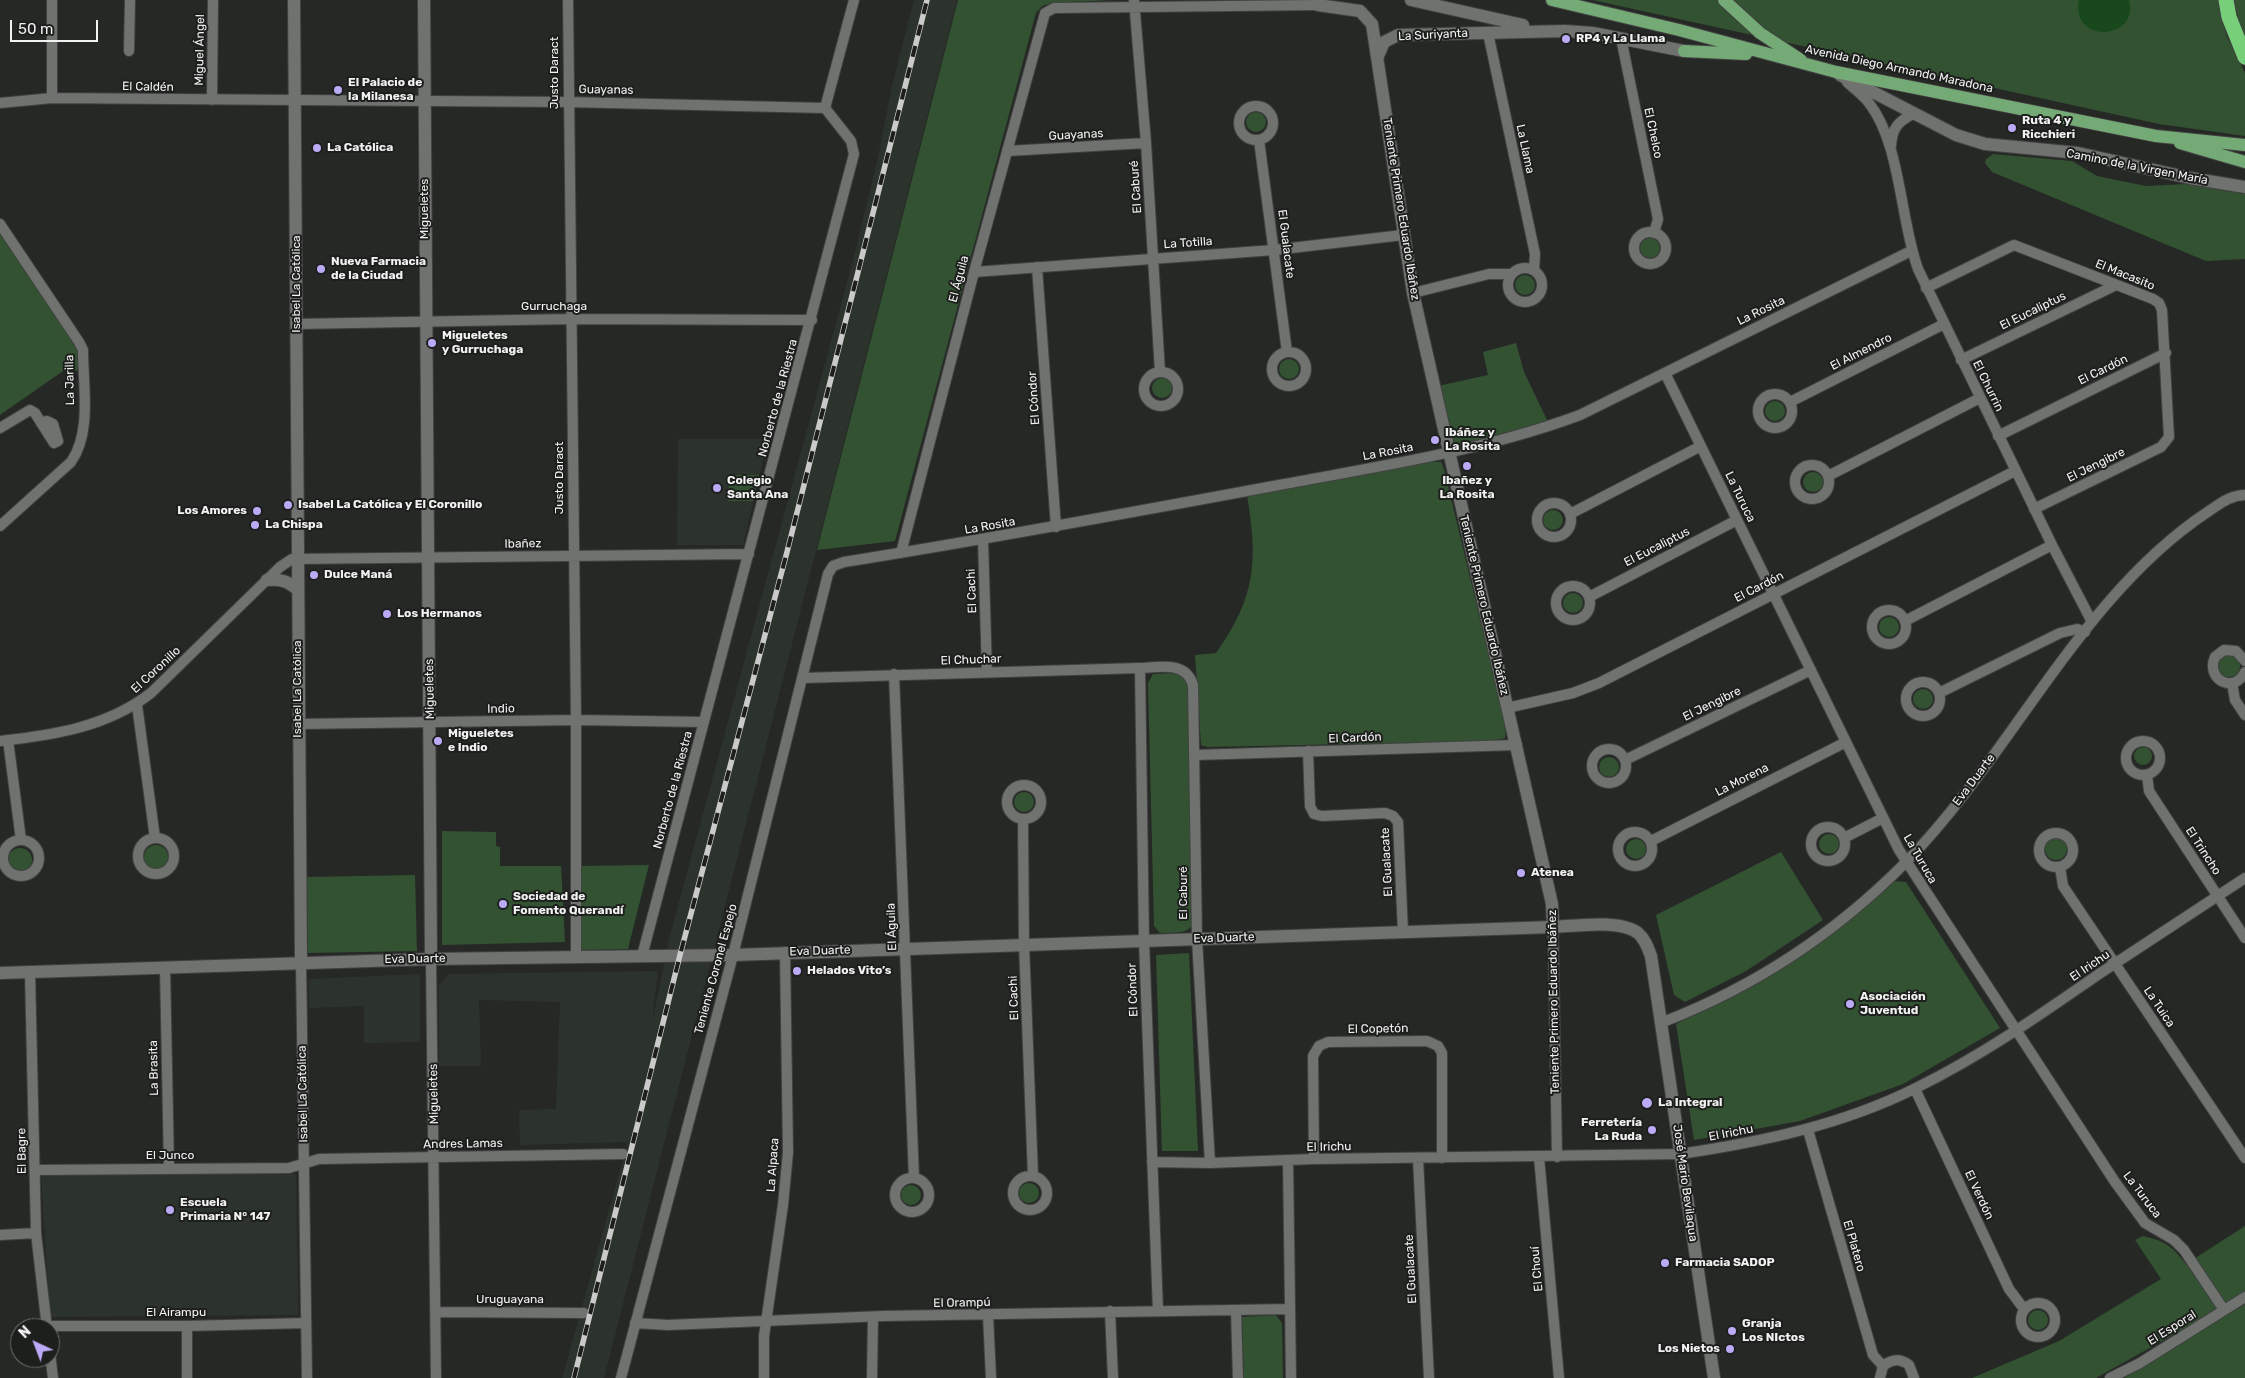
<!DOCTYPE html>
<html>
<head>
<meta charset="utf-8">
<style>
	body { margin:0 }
	#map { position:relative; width:2245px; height:1378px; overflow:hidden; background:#262826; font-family:Rubik,sans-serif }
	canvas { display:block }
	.north { position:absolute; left:10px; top:1318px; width:50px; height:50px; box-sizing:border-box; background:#1d1f1d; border:1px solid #727372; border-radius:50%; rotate:317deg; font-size:14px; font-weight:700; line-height:20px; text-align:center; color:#f1f2f1 }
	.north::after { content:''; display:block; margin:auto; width:18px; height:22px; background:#bbaaf6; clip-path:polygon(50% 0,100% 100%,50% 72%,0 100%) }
	.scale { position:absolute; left:10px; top:20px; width:88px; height:22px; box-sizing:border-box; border:2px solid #f1f2f1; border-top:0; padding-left:6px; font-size:15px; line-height:18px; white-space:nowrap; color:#f1f2f1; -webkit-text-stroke:4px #1d1f1d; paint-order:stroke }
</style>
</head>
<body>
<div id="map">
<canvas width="2245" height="1378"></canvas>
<div class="north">N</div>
<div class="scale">50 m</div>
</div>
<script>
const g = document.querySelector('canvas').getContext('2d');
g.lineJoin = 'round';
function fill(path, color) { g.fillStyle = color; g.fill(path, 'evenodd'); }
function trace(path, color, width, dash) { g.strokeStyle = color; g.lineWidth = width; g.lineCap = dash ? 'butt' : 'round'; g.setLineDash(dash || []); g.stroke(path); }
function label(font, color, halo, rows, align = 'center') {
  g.font = font + ' Rubik,sans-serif'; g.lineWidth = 4; g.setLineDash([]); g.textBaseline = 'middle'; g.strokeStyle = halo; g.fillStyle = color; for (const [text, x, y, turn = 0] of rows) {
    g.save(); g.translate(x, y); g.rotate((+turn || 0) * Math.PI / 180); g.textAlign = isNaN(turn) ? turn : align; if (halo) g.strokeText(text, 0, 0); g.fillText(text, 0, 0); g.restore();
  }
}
fill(new Path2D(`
	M914,0h43l-353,1378h-42l66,-236 -108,3 -1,-35 37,-1 4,-107 -81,-2 2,66h-42v-81l10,-11 209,-3 -6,52 17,-84 184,-679 24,-98 15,-76z
	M678,439h90l-25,106h-66z
	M420,974v68l-56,1v-37l-55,2v-29z
	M41,1174h255l2,141 -248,2z`), '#2c332c');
fill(new Path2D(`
	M958,0h155l-61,3 -10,3 -6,7 -141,528 -78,9z
	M1592,0h626l9,37 18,36v63l-86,-12z
	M2233,0h12v41z
	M1246 122a10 10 0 1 1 20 0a10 10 0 1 1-20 0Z
	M1993,154l79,7 25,15 49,10 40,-2 59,10v65l-39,2 -214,-89 -7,-9 1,-4z
	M0,233l74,109 6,20v8l-17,1 -63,44z
	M1640 248a10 10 0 1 1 20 0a10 10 0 1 1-20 0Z
	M1515 285a10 10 0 1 1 20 0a10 10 0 1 1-20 0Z
	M1516,343l8,29 24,50 -87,24 -10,-4 -13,-56 50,-11 -5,-23z
	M1279 369a10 10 0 1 1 20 0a10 10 0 1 1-20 0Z
	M1152 388a10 10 0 1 1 20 0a10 10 0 1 1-20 0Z
	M1765 411a10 10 0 1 1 20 0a10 10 0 1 1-20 0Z
	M1430,462h11l3,7 62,258 -1,11 -13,3 -285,6 -6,-2 -6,-90 21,-2c40,-56 42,-92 31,-158z
	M1803 482a10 10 0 1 1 20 0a10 10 0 1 1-20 0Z
	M729,475h30l-6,26h-25z
	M1543 520a10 10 0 1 1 20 0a10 10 0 1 1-20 0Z
	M1563 603a10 10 0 1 1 20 0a10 10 0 1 1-20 0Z
	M1879 627a10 10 0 1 1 20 0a10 10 0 1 1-20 0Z
	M2218 666a11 11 0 1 1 22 0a11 11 0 1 1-22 0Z
	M1175,673l9,4 4,9 8,233c-7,17 -21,13 -36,14l-6,-7 -6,-243 5,-9z
	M1913 699a10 10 0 1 1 20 0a10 10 0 1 1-20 0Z
	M2134 756a9 9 0 1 1 18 0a9 9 0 1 1-18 0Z
	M1599 767a10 10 0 1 1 20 0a10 10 0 1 1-20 0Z
	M1014 802a10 10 0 1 1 20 0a10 10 0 1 1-20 0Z
	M442,831l54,1v14l4,1v19h61l4,76 -123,3z
	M1819 844a10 10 0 1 1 20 0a10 10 0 1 1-20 0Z
	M2045 849a11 11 0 1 1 22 0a11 11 0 1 1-22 0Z
	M1626 849a10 10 0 1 1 20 0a10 10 0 1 1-20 0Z
	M144 857a12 12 0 1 1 24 0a12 12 0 1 1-24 0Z
	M8 860a12 12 0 1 1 24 0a12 12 0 1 1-24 0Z
	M1781,852l42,68 -77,51 -61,31 -11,-7 -18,-80z
	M649,865l-21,84 -46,1 -2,-84z
	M415,875l2,76 -109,2 -1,-76z
	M1893,881l13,1 94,146 -97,56 -103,37 -106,19 -18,-116c81,-41 151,-78 217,-143z
	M1189,953l9,198h-36l-6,-196z
	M1019 1193a10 10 0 1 1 20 0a10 10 0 1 1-20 0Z
	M901 1195a10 10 0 1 1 20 0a10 10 0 1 1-20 0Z
	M2245,1226v65l-49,31 -100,56h-124l87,-37 102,-62 -26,-39 8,-4c22,5 29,10 43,28z
	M2245,1304v74h-121z
	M2028 1320a10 10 0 1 1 20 0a10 10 0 1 1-20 0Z
	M1276,1315l6,8 1,55h-39l-2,-61z`), '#325232');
fill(new Path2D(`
	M2079,0h50c11,40 -59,45 -50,0z`), '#18481b');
const street = new Path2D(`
	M52,0v98
	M568,0l8,720v237
	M1134,0l12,143 14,229
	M1488,33l47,221 -1,16
	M1621,38l37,181 -4,14
	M129,51l1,-51
	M1847,82c7,7 16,13 22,21 32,41 31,117 49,166l134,276 40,77
	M212,100l1,-100
	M0,103l52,-5 244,2 271,2 258,6
	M1239 123a17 17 0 1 1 34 0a17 17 0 1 1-34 0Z
	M1259,140l28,212
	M1891,146c1,-17 6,-24 22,-32
	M1007,151l139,-8
	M0,224l79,118 4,8c0,36 9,82 -12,112l-71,64
	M1634 248a16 16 0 1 1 32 0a16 16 0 1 1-32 0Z
	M1037,267l19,260
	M1508 285a17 17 0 1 1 34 0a17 17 0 1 1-34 0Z
	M974,272l300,-22 129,-15
	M1926,288l88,-43 139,54 6,4 3,7 7,127 -8,10 -127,62
	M1413,293l76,-19h22
	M297,324l274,-5 241,1
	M1272 369a17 17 0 1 1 34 0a17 17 0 1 1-34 0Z
	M1961,360l155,-75
	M1144 389a17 17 0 1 1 34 0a17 17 0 1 1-34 0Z
	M1665,373l234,477 216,332 30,41 29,17 10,10 40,60
	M1758 411a17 17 0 1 1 34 0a17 17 0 1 1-34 0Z
	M1790,402l154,-78
	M0,428l30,-18 5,3 19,30 4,-2 -5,-17 -6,-3 -6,2
	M1998,436l168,-83
	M1795 482a17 17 0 1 1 34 0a17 17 0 1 1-34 0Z
	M1828,476l152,-78
	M1537 520a17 17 0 1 1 34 0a17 17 0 1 1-34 0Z
	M1570,514l131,-68
	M983,540l4,132
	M901,553l73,-281 71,-259 9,-5 264,-3
	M1556 603a17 17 0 1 1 34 0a17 17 0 1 1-34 0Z
	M1589,597l148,-77
	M1872 627a17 17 0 1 1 34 0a17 17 0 1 1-34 0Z
	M1905,621l147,-76
	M2245,661l-9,-10 -12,-1 -9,7c-10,22 19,38 30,15
	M1140,668l4,272 14,371
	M894,674l20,504
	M803,678l337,-10c20,-1 46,-7 53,17l4,254 13,224
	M1906 699a17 17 0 1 1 34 0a17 17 0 1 1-34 0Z
	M2232,683l3,17 10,15
	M1939,693l121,-60 17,-4 8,3
	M137,705l18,133
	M1507,708l66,-15 26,-10 416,-212
	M298,724l278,-4 128,2
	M8,740l13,100
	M2126 758a17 17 0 1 1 34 0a17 17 0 1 1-34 0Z
	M0,741c54,-6 107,-14 151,-48l129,-126 12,-8 457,-5
	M1592 766a17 17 0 1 1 34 0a17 17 0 1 1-34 0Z
	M1308,751l2,55 4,8 8,2 63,-3 8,3 5,6 5,110
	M1195,755l322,-10
	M1625,760l186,-90
	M2147,775l2,16 96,147
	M1007 802a17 17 0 1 1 34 0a17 17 0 1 1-34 0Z
	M1023,819l1,125 9,232
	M1811 844a17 17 0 1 1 34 0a17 17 0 1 1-34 0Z
	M1618 849a17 17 0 1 1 34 0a17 17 0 1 1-34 0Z
	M2039 850a17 17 0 1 1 34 0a17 17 0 1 1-34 0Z
	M1844,838l39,-20
	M138 856a18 18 0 1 1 36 0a18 18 0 1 1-36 0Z
	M3 858a18 18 0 1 1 36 0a18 18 0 1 1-36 0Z
	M1651,841l195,-99
	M2060,867l3,19 182,272
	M1553,927l4,230
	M642,956l212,-802 -3,-13 -26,-33 29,-108
	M431,959l5,419
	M301,962l6,416
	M165,967l4,201
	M30,973l6,260 11,95
	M1663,1022c91,-35 174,-90 243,-160 107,-109 175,-267 303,-351 12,-8 22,-16 36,-16
	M1915,1089l94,200 15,20
	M1808,1130l65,225 10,11
	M1539,1157l20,221
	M1314,1159l-1,-103 6,-10 9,-4 99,-1 11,5 4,7v105
	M1418,1159l11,219
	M1288,1160l3,218
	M1152,1162l58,1 104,-4 366,-5c81,-12 162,-29 236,-66 65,-32 124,-73 183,-114 48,-32 97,-64 146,-96
	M35,1170l254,-2 30,-9 304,-5
	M1013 1193a17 17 0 1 1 34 0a17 17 0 1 1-34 0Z
	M895 1195a17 17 0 1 1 34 0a17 17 0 1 1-34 0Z
	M0,1235l36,-2
	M2021 1320a17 17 0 1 1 34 0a17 17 0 1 1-34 0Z
	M1236,1310l2,68
	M1110,1311l3,67
	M436,1312l148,1
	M988,1315l3,63
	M635,1323l33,2 215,-9 407,-7
	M47,1326h140l119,-3
	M187,1326v52
	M50,1353l3,25
	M621,1378l112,-423 95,-381 5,-8 11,-4c145,-23 290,-50 435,-77 101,-19 204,-34 301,-70l331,-164
	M764,1378v-42l19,-131 5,-53 -3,-200
	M872,1378l1,-61
	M1880,1378l3,-12c9,-7 17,-8 26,-1l5,13
	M2110,1378l30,-15 105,-66`);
const secondary = new Path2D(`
	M294,0l7,962
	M424,0l7,959
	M1318,0v5l42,6 12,13 41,269 139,611 1,23
	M1411,0l112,25
	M1378,56l6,-14 14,-7 167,-4 28,2 91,18
	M1840,75l116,60 29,9 93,9 112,25 55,9
	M267,580c14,-1 21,1 31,10
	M0,973l431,-14 302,-4 820,-28c22,-1 66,-8 85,6 7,6 10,15 13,23l63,422`);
const primary = new Path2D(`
	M1552,0l127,30 157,42 320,64 89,9
	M1724,0l36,33 41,27
	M1684,51l62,3
	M2180,143l65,19`);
const highway = new Path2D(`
	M2226,0l3,17 16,40`);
trace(street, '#414241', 12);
trace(secondary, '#414241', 14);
trace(primary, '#414241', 14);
trace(highway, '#414241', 17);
trace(street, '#707270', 10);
trace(secondary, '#707270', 12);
trace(primary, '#74aa75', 12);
trace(highway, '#77d079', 15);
const rail = new Path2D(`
	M574,1378l106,-423 107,-403 140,-552`);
trace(rail, '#c9cac9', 5.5);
trace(rail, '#1d1f1d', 4, [11]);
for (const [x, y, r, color] of [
	[1566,39,5,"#bbaaf6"],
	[338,90,5,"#bbaaf6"],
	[2012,128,5,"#bbaaf6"],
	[317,148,5,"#bbaaf6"],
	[321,269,5,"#bbaaf6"],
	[432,343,5,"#bbaaf6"],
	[1435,440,5,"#bbaaf6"],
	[1467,466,5,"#bbaaf6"],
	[717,488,5,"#bbaaf6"],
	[288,505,5,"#bbaaf6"],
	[257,511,5,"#bbaaf6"],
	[255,525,5,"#bbaaf6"],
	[314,575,5,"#bbaaf6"],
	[387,614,5,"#bbaaf6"],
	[438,741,5,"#bbaaf6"],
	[1521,873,5,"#bbaaf6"],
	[503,904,5,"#bbaaf6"],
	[797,971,5,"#bbaaf6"],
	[1850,1004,5,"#bbaaf6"],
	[1647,1103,6,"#bbaaf6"],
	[1652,1130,5,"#bbaaf6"],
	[170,1210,5,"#bbaaf6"],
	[1665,1263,5,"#bbaaf6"],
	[1732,1331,5,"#bbaaf6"],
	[1730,1349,5,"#bbaaf6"]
]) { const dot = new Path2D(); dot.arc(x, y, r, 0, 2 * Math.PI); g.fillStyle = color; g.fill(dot); trace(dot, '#1d1f1d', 2); }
label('12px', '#f1f2f1', '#1d1f1d', [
	["La Suriyanta",1433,35,-3],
	["Miguel Ángel",200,50,-89],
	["Avenida Diego Armando Maradona",1899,69,12],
	["Justo Daract",555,73,-90],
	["El Caldén",148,87,1],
	["Guayanas",606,90,1],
	["El Chelco",1653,133,78],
	["Guayanas",1076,135,-3],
	["La Llama",1525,149,78],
	["Camino de la Virgen María",2137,167,11],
	["El Caburé",1136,187,-94],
	["Migueletes",425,209,-90],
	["Teniente Primero Eduardo Ibáñez",1401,209,81],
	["La Totilla",1188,243,-4],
	["El Gualacate",1286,244,83],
	["El Macasito",2125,275,22],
	["El Águila",959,279,-75],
	["Isabel La Católica",297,284,-90],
	["Gurruchaga",554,307],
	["La Rosita",1761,311,-26],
	["El Eucaliptus",2033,311,-26],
	["El Almendro",1861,352,-27],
	["El Cardón",2103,370,-26],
	["La Jarilla",70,380,-91],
	["El Churrin",1988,386,64],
	["Norberto de la Riestra",778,398,-75],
	["El Cóndor",1034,398,-94],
	["La Rosita",1388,452,-11],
	["El Jengibre",2096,465,-26],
	["Justo Daract",560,478,-90],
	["La Turuca",1740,497,64],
	["La Rosita",990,526,-10],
	["Ibañez",523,544,-1],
	["El Eucaliptus",1657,547,-27],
	["El Cardón",1759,587,-27],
	["El Cachi",972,591,-92],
	["Teniente Primero Eduardo Ibáñez",1484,605,77],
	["El Chuchar",971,660,-2],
	["El Coronillo",156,670,-43],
	["Isabel La Católica",298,689,-90],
	["Migueletes",430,689,-91],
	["El Jengibre",1712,704,-26],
	["Indio",501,709,-1],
	["El Cardón",1355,738,-2],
	["La Morena",1742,780,-27],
	["Eva Duarte",1974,780,-53],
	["Norberto de la Riestra",673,790,-75],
	["El Trincho",2203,851,57],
	["La Turuca",1920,859,60],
	["El Gualacate",1387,862,-93],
	["El Caburé",1184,893,-90],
	["El Águila",892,927,-92],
	["Eva Duarte",1224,938,-2],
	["Eva Duarte",820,951,-2],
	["Eva Duarte",415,959,-1],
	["El Irichu",2090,966,-34],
	["Teniente Coronel Espejo",716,969,-75],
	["El Cóndor",1133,990,-92],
	["El Cachi",1014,998,-92],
	["Teniente Primero Eduardo Ibáñez",1554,1002,-91],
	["La Tuica",2159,1007,56],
	["El Copetón",1378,1029,-1],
	["La Brasita",154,1068,-91],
	["Isabel La Católica",303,1094,-91],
	["Migueletes",434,1094,-91],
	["El Irichu",1731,1133,-11],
	["Andres Lamas",463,1144,-1],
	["El Irichu",1329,1147,-1],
	["El Bagre",22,1151,-91],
	["El Junco",170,1156],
	["La Alpaca",773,1165,-86],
	["José Mario Bevilaqua",1685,1183,82],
	["El Verdón",1979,1195,65],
	["La Turuca",2142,1195,53],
	["El Platero",1854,1246,74],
	["El Gualacate",1411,1269,-93],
	["El Chouí",1537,1269,-95],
	["Uruguayana",510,1300],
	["El Orampú",962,1303,-1],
	["El Airampu",176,1313],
	["El Esporal",2172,1328,-32]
]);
label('bold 12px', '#f1f2f1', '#1d1f1d', [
	["RP4 y La Llama",1576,39],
	["El Palacio de",348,83],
	["la Milanesa",348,97],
	["Ruta 4 y",2022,121],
	["Ricchieri",2022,135],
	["La Católica",327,148],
	["Nueva Farmacia",331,262],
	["de la Ciudad",331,276],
	["Migueletes",442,336],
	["y Gurruchaga",442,350],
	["Ibáñez y",1445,433],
	["La Rosita",1445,447],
	["Colegio",727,481],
	["Santa Ana",727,495],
	["Ibañez y",1467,481,"center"],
	["La Rosita",1467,495,"center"],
	["Isabel La Católica y El Coronillo",298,505],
	["Los Amores",247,511,"right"],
	["La Chispa",265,525],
	["Dulce Maná",324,575],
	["Los Hermanos",397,614],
	["Migueletes",448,734],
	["e Indio",448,748],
	["Atenea",1531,873],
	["Sociedad de",513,897],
	["Fomento Querandí",513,911],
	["Helados Vito’s",807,971],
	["Asociación",1860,997],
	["Juventud",1860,1011],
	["La Integral",1658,1103],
	["Ferretería",1642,1123,"right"],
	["La Ruda",1642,1137,"right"],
	["Escuela",180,1203],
	["Primaria N° 147",180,1217],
	["Farmacia SADOP",1675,1263],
	["Granja",1742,1324],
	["Los NIctos",1742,1338],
	["Los Nietos",1720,1349,"right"]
], 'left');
</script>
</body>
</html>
